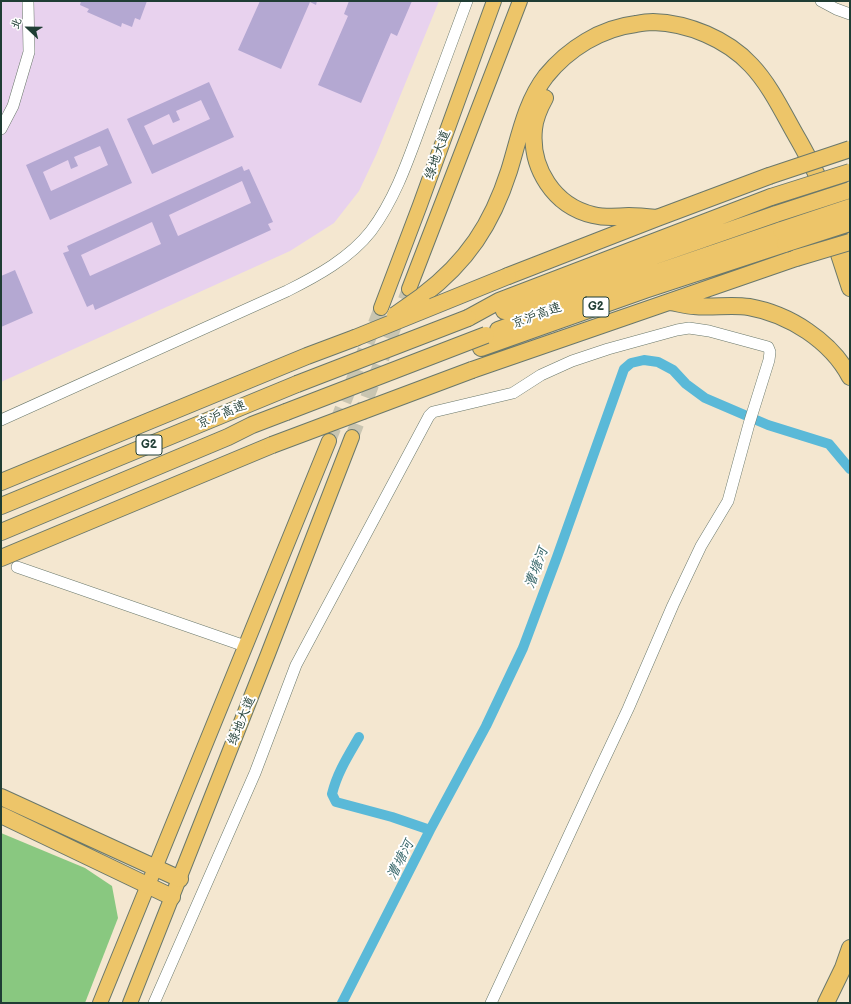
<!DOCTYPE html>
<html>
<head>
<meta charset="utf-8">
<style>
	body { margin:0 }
	#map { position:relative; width:851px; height:1004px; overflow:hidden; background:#f4e7d0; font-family:"Balsamiq Sans","LXGW WenKai TC",sans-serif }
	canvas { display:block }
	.frame { position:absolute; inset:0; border:2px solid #1f3d34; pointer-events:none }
	.north { position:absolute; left:8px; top:8px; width:40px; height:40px; -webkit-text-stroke:3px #fff; paint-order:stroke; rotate:292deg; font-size:11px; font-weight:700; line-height:16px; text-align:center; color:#1f3d34 }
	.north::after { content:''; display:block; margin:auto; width:14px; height:18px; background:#1f3d34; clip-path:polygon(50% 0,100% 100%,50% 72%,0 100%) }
</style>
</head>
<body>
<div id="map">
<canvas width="851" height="1004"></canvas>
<div class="frame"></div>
<div class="north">北</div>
</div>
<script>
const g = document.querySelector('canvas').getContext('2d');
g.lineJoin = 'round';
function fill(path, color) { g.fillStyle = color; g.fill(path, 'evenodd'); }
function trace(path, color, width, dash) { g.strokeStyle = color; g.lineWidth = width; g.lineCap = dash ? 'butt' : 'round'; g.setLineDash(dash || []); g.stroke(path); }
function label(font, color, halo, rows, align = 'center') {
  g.font = font + ' "Balsamiq Sans","LXGW WenKai TC",sans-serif'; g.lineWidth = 4; g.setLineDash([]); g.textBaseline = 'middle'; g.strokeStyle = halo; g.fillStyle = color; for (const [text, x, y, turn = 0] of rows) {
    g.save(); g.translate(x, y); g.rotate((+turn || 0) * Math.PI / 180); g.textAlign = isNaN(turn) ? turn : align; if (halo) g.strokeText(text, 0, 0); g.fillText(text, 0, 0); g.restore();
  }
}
fill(new Path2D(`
	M1,1h438l-63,154 -17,36 -25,32 -44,28 -289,131z`), '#e8d2ee');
fill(new Path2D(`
	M1,833l84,35 27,18 6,32 -33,85h-84z`), '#89c880');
trace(new Path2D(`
	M359,737c-11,19 -22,36 -27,57l4,8 56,15 38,13
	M342,1003l88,-173 56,-104 37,-78 34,-91 67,-188 7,-6 13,-3 14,2 15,8 13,14 19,14 63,27 61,19 21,25`), '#5ab9d8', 10);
fill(new Path2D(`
	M81,1h66l-7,19 -5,-2 -3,9 -10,-4 -1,4 -34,-15 2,-3 -9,-4z
	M260,1h57l-1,4 -6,-3 -29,67 -43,-19z
	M349,1h63l-15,35 -6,-3 -30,70 -43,-18 30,-69 -4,-2z
	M209,82l25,55 -82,37 -25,-55zM201,100l9,19 -57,26 -9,-19 25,-12 4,9 7,-3 -4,-9z
	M108,128l24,55 -82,37 -24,-55zM100,146l8,19 -57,26 -8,-19 25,-12 3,9 7,-3 -4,-9z
	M242,166l2,5 5,-2 24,53 -5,2 3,6 -176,80 -2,-6 -6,3 -24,-54 6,-2 -2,-5zM242,181l9,22 -73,33 -9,-21zM152,222l9,22 -71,32 -9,-21z
	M15,270l18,43 -32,14v-51z`), '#b4a8d2');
trace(new Path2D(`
	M352,437l57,-148
	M329,441l52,-133`), '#c9c5b1', 14, [14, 7]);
const minor = new Path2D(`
	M821,1l15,8 14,5
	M1,129l12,-23 16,-54 -1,-51
	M1,420l286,-129c30,-15 63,-33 84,-60 27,-36 40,-80 56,-122 13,-36 27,-72 40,-108
	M17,567l228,79
	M154,1003l101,-230 41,-108 133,-249 4,-4 80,-19 28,-18 31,-14 36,-12 69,-19 12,-2 20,3 59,16 2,5 -1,8 -20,64 -21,77 -27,45 -28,59 -45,104 -33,70 -104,224`);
const major = new Path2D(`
	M409,289l111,-288
	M381,308l39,-103 74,-204
	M100,1003l229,-562
	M130,1003l138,-349 84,-217`);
const highway = new Path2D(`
	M545,98c-5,9 -10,20 -11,31 -4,39 20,77 59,86 12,3 24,2 36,1 10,0 19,1 28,2
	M833,236l17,52
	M508,276l149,-58 112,-42
	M422,296c45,-34 70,-72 87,-125 10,-32 16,-68 37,-95 22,-27 55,-48 90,-52 5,-1 11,-2 17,-2 35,1 74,17 98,43 20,21 33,50 47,74 11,19 20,38 29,57 9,18 17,36 23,55
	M670,302c8,1 16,4 24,4 18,2 37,-2 55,1 40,7 82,34 101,70
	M504,311l131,-48 141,-49
	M468,318l31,-17 272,-104
	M498,330l142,-52 141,-48
	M481,348l164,-58 140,-46
	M472,370l324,-112
	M1,482l306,-126 48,-18
	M1,506l296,-122
	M1,532l227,-95 24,-12 34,-13
	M1,558l271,-113
	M1,797l179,82
	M1,815l171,82
	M826,1003l17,-35 7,-20`);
trace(minor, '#6a786b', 12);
trace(major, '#6a786b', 16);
trace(highway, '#6a786b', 18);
trace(minor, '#fff', 11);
trace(major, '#edc569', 14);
trace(highway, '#edc569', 16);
const highwayBridge = new Path2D(`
	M769,176l81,-27
	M771,197l79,-25
	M776,214l74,-24
	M781,230l69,-23
	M785,244l65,-21
	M796,258l54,-16
	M395,315l27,-19
	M355,338l153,-62
	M297,384l171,-66
	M286,412l200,-77
	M272,445l200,-75`);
trace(highwayBridge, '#6a786b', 18, []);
trace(highwayBridge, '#edc569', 16);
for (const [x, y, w] of [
	[596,307,26],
	[149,445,26]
]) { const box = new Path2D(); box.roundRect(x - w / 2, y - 10, w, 20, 3); g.fillStyle = '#fff'; g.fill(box); trace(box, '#1f3d34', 1); }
label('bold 12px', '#1f3d34', null, [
	["G2",596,307],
	["G2",149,445]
]);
label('13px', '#1f3d34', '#fff', [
	["绿地大道",438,155,-70],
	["京沪高速",537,316,-20],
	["京沪高速",222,415,-23],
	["绿地大道",242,721,-68]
]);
label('italic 14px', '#316265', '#fff', [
	["漕塘河",537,568,-70],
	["漕塘河",401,860,-63]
]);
</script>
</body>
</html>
